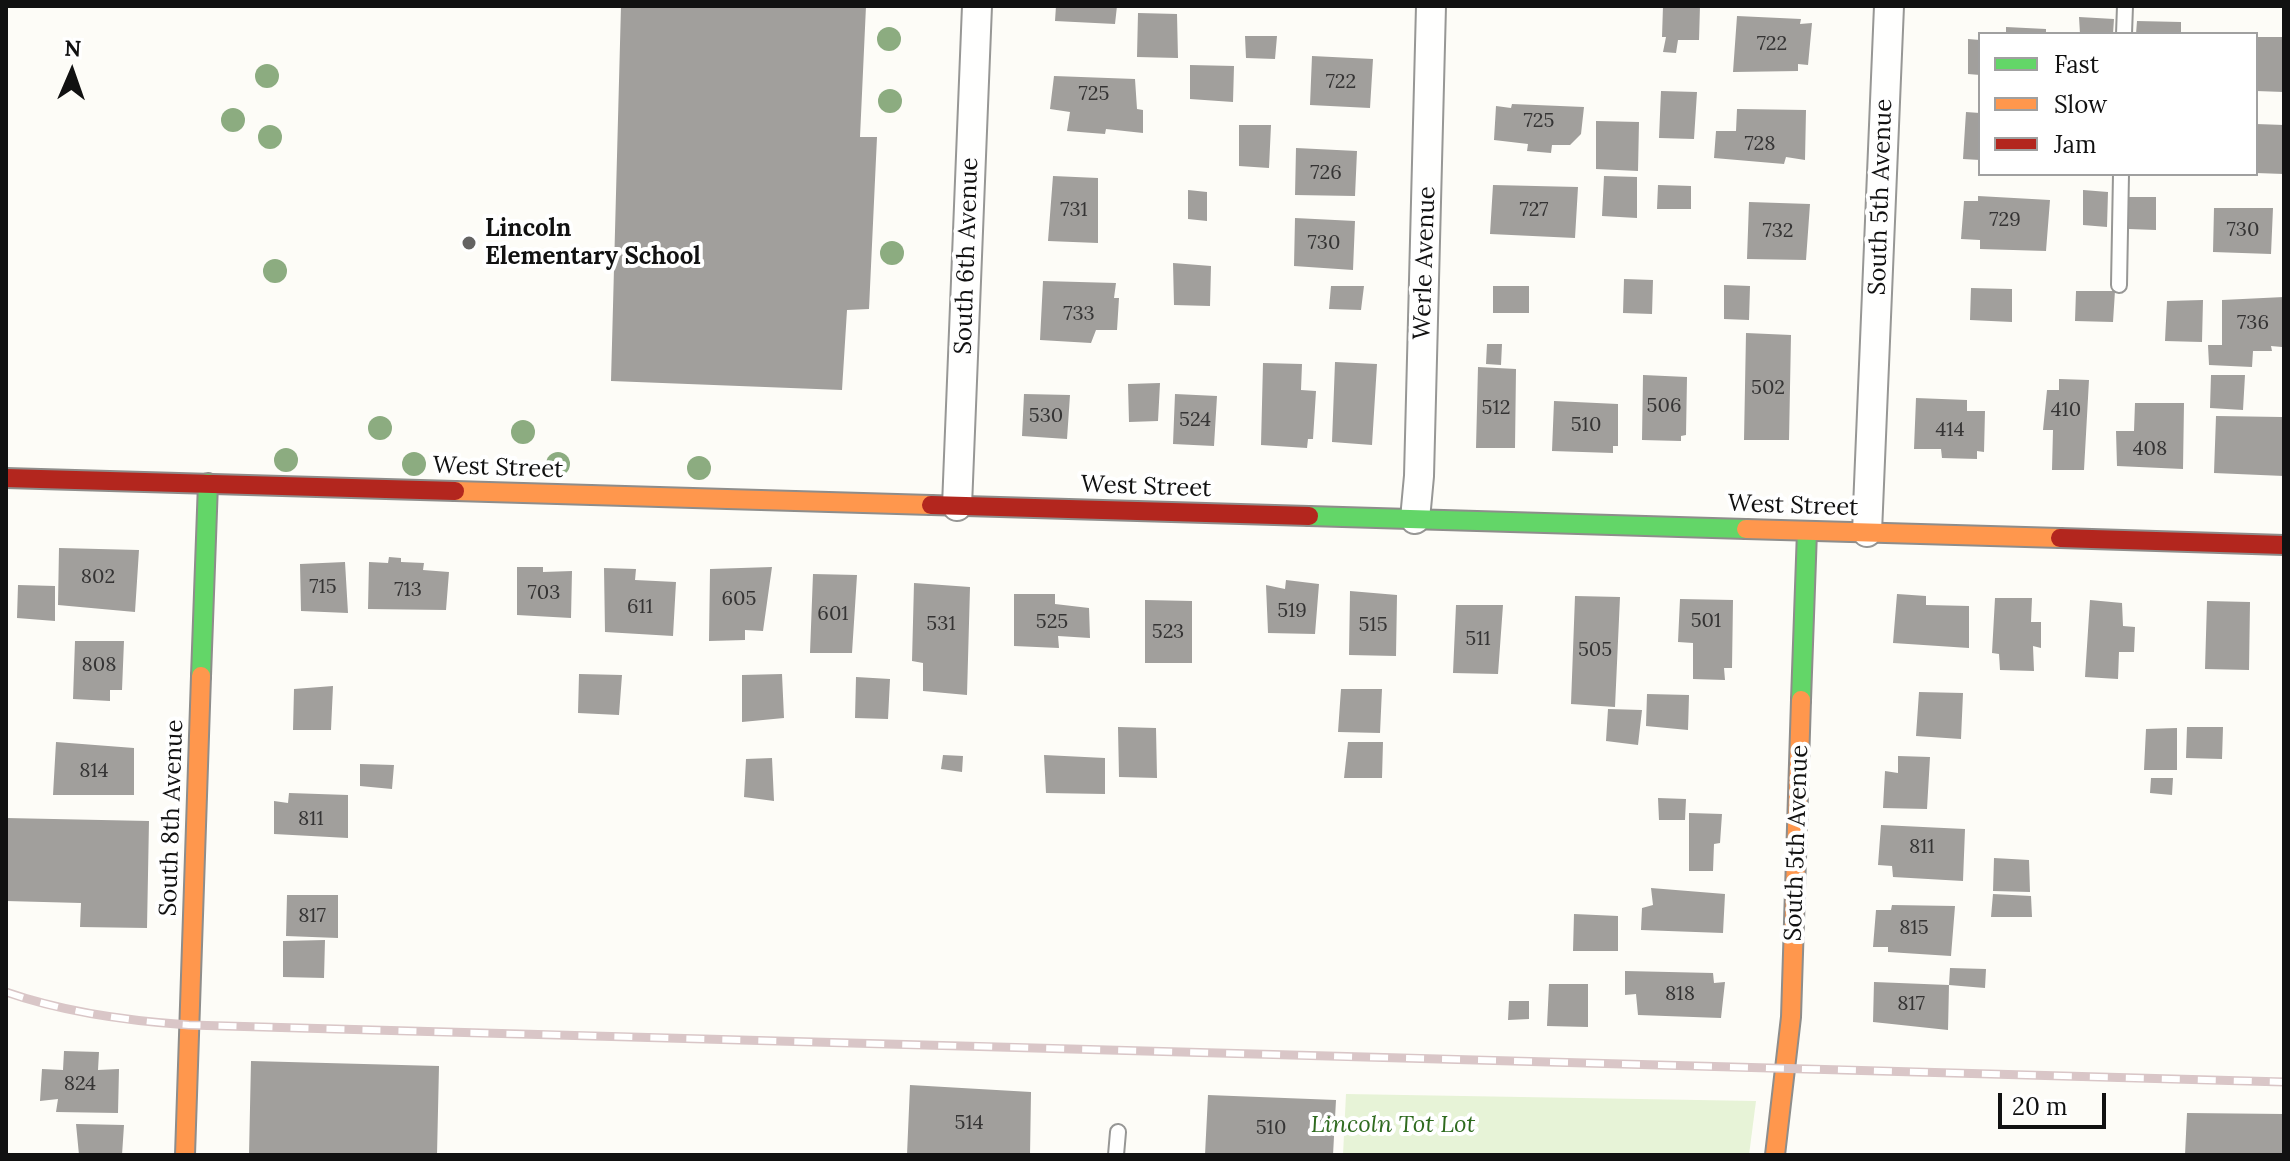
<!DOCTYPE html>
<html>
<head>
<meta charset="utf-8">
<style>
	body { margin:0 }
	#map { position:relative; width:2290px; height:1161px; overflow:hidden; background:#fdfcf7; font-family:Lora,serif }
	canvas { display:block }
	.frame { position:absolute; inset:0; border:8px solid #111; pointer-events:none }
	.legend { position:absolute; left:1978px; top:32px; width:280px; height:144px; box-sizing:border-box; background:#fff; border:2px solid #a0a0a0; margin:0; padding:10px 14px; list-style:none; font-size:24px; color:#111 }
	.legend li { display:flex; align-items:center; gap:16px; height:40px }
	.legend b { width:40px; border:2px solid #a0a0a0 }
	.north { position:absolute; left:32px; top:32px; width:80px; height:80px; -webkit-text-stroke:6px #fff; paint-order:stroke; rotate:2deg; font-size:22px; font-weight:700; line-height:32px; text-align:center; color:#111 }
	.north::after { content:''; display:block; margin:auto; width:28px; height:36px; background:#111; clip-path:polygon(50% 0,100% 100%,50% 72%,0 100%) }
	.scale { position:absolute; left:1998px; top:1093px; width:108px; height:36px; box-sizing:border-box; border:4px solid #111; border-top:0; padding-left:10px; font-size:24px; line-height:28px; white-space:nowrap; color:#111; -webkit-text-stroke:6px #fff; paint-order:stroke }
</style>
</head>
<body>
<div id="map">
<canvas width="2290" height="1161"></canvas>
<div class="frame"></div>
<ul class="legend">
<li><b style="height:10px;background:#63d668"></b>Fast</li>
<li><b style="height:10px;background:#ff974d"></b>Slow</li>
<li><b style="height:10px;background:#b3261e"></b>Jam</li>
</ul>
<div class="north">N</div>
<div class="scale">20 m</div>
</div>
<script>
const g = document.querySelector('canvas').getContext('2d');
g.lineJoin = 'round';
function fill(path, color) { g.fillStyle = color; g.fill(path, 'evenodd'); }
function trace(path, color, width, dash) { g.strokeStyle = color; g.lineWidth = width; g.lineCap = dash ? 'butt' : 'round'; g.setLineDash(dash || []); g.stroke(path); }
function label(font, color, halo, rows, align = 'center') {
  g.font = font + ' Lora,serif'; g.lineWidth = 8; g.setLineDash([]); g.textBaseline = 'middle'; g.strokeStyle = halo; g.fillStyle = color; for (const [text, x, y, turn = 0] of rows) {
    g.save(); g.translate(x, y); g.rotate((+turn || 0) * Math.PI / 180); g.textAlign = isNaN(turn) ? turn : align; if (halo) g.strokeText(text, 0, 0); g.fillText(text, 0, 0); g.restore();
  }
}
fill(new Path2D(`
	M1346,1094l410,7 -7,54h-406z`), '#e7f3d7');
fill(new Path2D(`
	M621,6h245l-6,131h17l-8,172 -22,1 -5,80 -231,-9z
	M1056,6h61l-2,18 -60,-3z
	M1663,6h37l-1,34h-21l-2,13 -13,-1 3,-15h-4z
	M1138,13l39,1 1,44 -41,-1z
	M1737,16l64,3 -1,5 12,-1 -4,42 -10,-1v7l-65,1z
	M2079,17l35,2 -1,15h-33z
	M2137,21l44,1v12h-45z
	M2006,27l40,2v5h-40z
	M1245,36h32l-2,23 -29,-1z
	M2256,37h28v55l-28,-1z
	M1968,39l12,1v35l-12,-1z
	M1312,56l61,3 -3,49 -60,-3z
	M1190,65l44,1 -1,36 -43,-3z
	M1054,76l81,3 2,30 6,1v23l-37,-4 -1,5 -38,-3 3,-19 -20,-3z
	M1661,91l36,1 -3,47 -35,-1z
	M1512,104l72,3 -3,27 -11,11h-18l-1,8 -24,-2 1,-7 -34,-4 2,-34 15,2z
	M1737,109l69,1 -1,50 -19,-3 -2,7 -70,-6 2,-27h20z
	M1966,112l14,1v47l-17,-1z
	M1596,121l43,1 -1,49 -42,-2z
	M2256,124l28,1v49l-28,-1z
	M1239,125h32l-2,43 -30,-2z
	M1296,148l61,3 -2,45 -60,-1z
	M1053,176l45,2v65l-50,-2z
	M1604,176l33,1v41l-35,-2z
	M1493,185l85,2 -3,51 -85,-4z
	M1658,185l33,1v23h-34z
	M1188,190l19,2v29l-19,-2z
	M2083,190l25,2 -1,35 -24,-2z
	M1978,196l72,4 -4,51 -66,-2v-9l-19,-1 3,-38h14z
	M2129,197h27v33l-27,-1z
	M1749,202l61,2 -4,56 -59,-1z
	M2214,208h59l-2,46 -58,-2z
	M1295,218l60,3 -2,49 -59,-4z
	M1173,263l38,3 -1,40 -36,-1z
	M1624,279l29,1 -1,34 -29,-1z
	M1043,281l73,2 -2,15h5l-2,32h-21l-5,13 -51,-3z
	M1724,285l26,1 -1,34 -25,-1z
	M1331,286h33l-3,24 -32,-1z
	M1493,286h36v27h-36z
	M1971,288l41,1v33l-42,-2z
	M2076,291h39l-2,31 -38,-1z
	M2284,297l-2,50 -11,-1 1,5h-19l-1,16 -43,-2 -1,-20h14v-45z
	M2203,300l-1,42 -37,-1 2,-40z
	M1746,333l45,2 -2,105h-45z
	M1487,344h15l-1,21 -15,-1z
	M1335,362l42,2 -5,81 -40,-3z
	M1263,363l39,1 -1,26 15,1 -3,48h-5l-1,9 -46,-3z
	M1478,367l38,2 -1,79h-39z
	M1643,375l44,2 -1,58 -5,1v5l-39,-1z
	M2211,375h34l-2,35 -33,-2z
	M2059,379l30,1 -5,90h-32l1,-40h-10l4,-40h12z
	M1160,383l-2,38 -29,1 -1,-38z
	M1024,394l46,1 -3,44 -45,-3z
	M1175,394l42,2 -3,50 -41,-2z
	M1916,398l51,2v11h18l-1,41 -7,-1v8l-35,-1 -1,-9h-27z
	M1554,401l64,3v42h-5v7l-61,-2z
	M2135,403h49l-1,66 -66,-3 -1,-35h18z
	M2216,416l66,1 2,59 -70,-3z
	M59,548l80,2 -4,62 -77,-7z
	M389,557l12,1v4l23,1 -1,7 26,2 -3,38 -78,-1 1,-47 19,1z
	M345,562l3,51 -47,-2 -1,-47z
	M517,567h26v5l29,-1 -1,47 -54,-3z
	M772,567l-9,64 -18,-1v10l-36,1 1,-72z
	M604,568l32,1 -1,11 41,2 -3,54 -68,-4z
	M813,574l44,1 -5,78h-42z
	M1286,580l33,4 -4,50 -47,-1 -2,-48 19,4z
	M914,583l56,4 -3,108 -44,-4v-28l-11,-2z
	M18,585l37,1v35l-38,-3z
	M1350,591l47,4 -1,61 -47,-1z
	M1014,594h41v10l34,4 1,30 -32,-2 1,12 -45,-2z
	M1897,594l29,2v9l43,1v42l-76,-5z
	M1575,596l45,1 -5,110 -44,-3z
	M1995,598h37l-1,24h10v26l-8,-2 1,25 -34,-1 -1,-16 -7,-1z
	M1680,599l53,1 -1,68h-8l1,12 -32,-1v-36l-15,-1z
	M1145,600l47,1v62h-47z
	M2090,600l32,3 1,23 12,1 -1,25h-15l-1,27 -33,-2z
	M2207,601l43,1 -1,68 -44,-1z
	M1456,605h47l-5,69 -45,-1z
	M75,641h49l-2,49h-12v11l-37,-2z
	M579,674l43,1 -3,40 -41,-2z
	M782,674l2,44 -42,4v-47z
	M856,677l34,2 -2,40 -33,-1z
	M333,686l-2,44h-38l1,-41z
	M1341,689h41l-2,44 -42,-1z
	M1919,692l44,1 -2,46 -45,-3z
	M1647,694l42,1 -1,35 -42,-4z
	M1608,709l34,1 -4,35 -32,-4z
	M1118,727l38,1 1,50 -38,-1z
	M2187,727h36l-1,32 -36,-1z
	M2177,728v42h-33l2,-41z
	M56,742l78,6v47h-81z
	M1348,742h35l-1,36h-38z
	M943,755l20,1 -1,16 -21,-3z
	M1044,755l61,3v36l-59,-1z
	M1898,756l32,1 -3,52 -44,-1 2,-37 13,2z
	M772,758l2,43 -30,-4 2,-38z
	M360,764l34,1 -2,24 -32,-3z
	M2151,778h22l-1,17 -22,-2z
	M289,793l59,2v43l-74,-4v-33l14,2z
	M1658,798l28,1 -1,21h-26z
	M1689,813l33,1 -2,29 -6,1 -1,27h-24z
	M6,818l143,3 -2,107 -67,-1 1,-24 -75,-2z
	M1881,825l84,4 -2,52 -70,-4 -1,-11 -14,-1z
	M1994,858l35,2 1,32 -37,-1z
	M1651,888l74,6 -2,39 -82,-3 1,-22 11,-3z
	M1993,894l38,2 1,21h-41z
	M287,895h51v43l-52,-2z
	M1892,905l63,1 -4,50 -63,-4v-5h-15l3,-37h15z
	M1574,914l44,2v35h-45z
	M325,940l-1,38 -41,-1v-36z
	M1950,968l36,1 -1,19 -36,-3 -1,45 -75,-8 1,-40 75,3z
	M1625,971l88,2 1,10 11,-1 -4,36 -83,-3 -2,-21 -11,1z
	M1549,984h39v43l-41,-1z
	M1509,1001h20v18l-21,1z
	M64,1051l35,1 -1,18 21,-1 -1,44 -62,-1 2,-13 -18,2 2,-32 21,1z
	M251,1061l188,5 -2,89h-188z
	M910,1085l121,7 -1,63h-123z
	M1208,1095l128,5 -3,55h-128z
	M2187,1113l97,1v41h-99z
	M76,1124l48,1 -2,30h-43z`), '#a19f9c');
const lane = new Path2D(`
	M2124,34l1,-28
	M2119,285l2,-111
	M1116,1155l2,-23`);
const street = new Path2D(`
	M957,506l20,-500
	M1415,519l4,-43 12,-470
	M1867,532l22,-526`);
const fast = new Path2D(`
	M1309,516l437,13
	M201,676l7,-193
	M1801,700l6,-169`);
const slow = new Path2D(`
	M455,491l476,14
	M1746,529l314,9
	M185,1155l16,-479
	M1775,1155l16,-138 10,-317`);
const jam = new Path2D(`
	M6,478l449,13
	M931,505l378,11
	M2060,538l224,7`);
trace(lane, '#979795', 18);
trace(street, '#979795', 32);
trace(fast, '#8e8d8b', 22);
trace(slow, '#8e8d8b', 22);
trace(jam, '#8e8d8b', 22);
trace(lane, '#fffffe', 14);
trace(street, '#fffffe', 28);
trace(fast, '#63d668', 18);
trace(slow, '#ff974d', 18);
trace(jam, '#b3261e', 18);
const rail = new Path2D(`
	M6,992c57,20 123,29 183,33l2095,57`);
trace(rail, '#d9c6c7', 9);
trace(rail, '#fff', 6, [18]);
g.fillStyle = '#8cac80';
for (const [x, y] of [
	[889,39],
	[267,76],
	[890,101],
	[233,120],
	[270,137],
	[892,253],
	[275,271],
	[380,428],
	[523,432],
	[286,460],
	[414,464],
	[558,464],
	[699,468]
]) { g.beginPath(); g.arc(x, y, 12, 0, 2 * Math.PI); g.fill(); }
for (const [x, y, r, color] of [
	[469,243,8,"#646362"]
]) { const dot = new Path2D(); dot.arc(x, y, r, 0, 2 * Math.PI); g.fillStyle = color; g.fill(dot); trace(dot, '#fff', 3); }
label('20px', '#353434', null, [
	["722",1772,44],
	["722",1341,82],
	["725",1094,94],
	["725",1539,121],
	["728",1760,144],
	["726",1326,173],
	["731",1074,210],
	["727",1534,210],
	["729",2005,220],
	["730",2243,230],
	["732",1778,231],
	["730",1324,243],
	["733",1079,314],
	["736",2253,323],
	["502",1768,388],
	["506",1664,406],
	["512",1496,408],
	["410",2066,410],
	["530",1046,416],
	["524",1195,420],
	["510",1586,425],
	["414",1950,430],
	["408",2150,449],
	["802",98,577],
	["715",323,587],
	["713",408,590],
	["703",544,593],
	["605",739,599],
	["611",640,607],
	["519",1292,611],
	["601",833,614],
	["501",1706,621],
	["525",1052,622],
	["531",941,624],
	["515",1373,625],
	["523",1168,632],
	["511",1478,639],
	["505",1595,650],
	["808",99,665],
	["814",94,771],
	["811",311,819],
	["811",1922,847],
	["817",312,916],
	["815",1914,928],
	["818",1680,994],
	["817",1911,1004],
	["824",80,1084],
	["514",969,1123],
	["510",1271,1128]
]);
label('24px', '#111', '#fff', [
	["South 5th Avenue",1881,197,-88],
	["South 6th Avenue",967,256,-88],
	["Werle Avenue",1425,263,-88],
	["West Street",498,468,2],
	["West Street",1146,487,2],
	["West Street",1793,506,2],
	["South 8th Avenue",172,818,-88],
	["South 5th Avenue",1797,843,-88]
]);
label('bold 24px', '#111', '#fff', [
	["Lincoln",485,229],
	["Elementary School",485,257]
], 'left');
label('italic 24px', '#2f6b1f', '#fff', [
	["Lincoln Tot Lot",1393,1125]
]);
</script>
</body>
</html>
